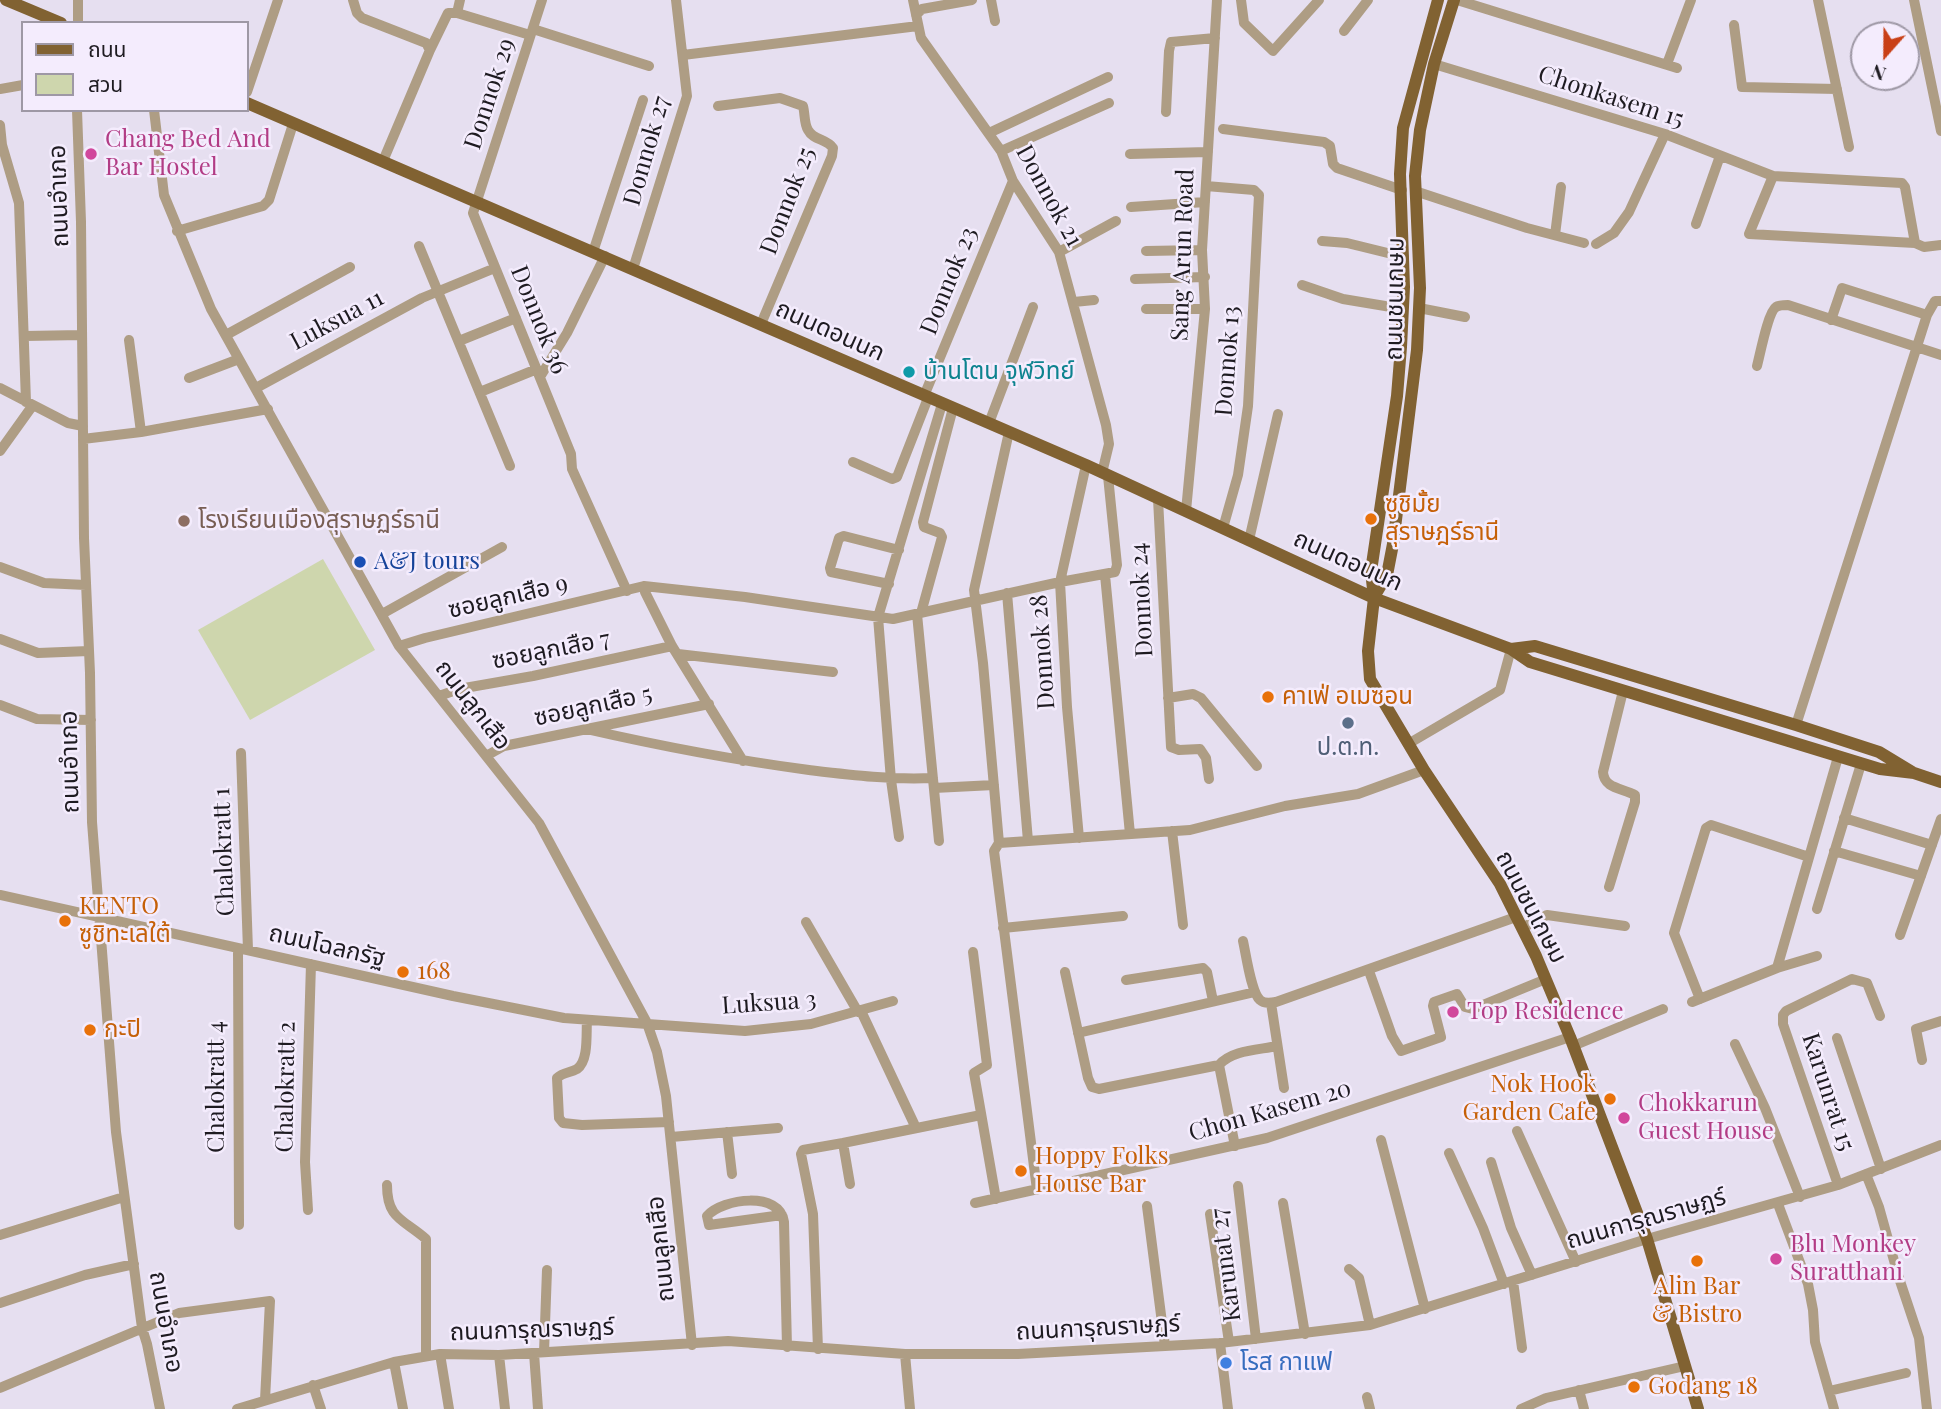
<!DOCTYPE html>
<html>
<head>
<meta charset="utf-8">
<style>
	body { margin:0 }
	#map { position:relative; width:1941px; height:1409px; overflow:hidden; background:#e6dff0; font-family:"Playfair Display","Noto Sans Thai",serif }
	canvas { display:block }
	.legend { position:absolute; left:21px; top:21px; width:228px; height:91px; box-sizing:border-box; background:#f4ecfd; border:2px solid #9e98a5; margin:0; padding:9px 12px; list-style:none; font-size:21px; color:#1e1b21 }
	.legend li { display:flex; align-items:center; gap:14px; height:35px }
	.legend b { width:35px; border:2px solid #9e98a5 }
	.north { position:absolute; left:1850px; top:21px; width:70px; height:70px; box-sizing:border-box; background:#f4ecfd; border:2px solid #9e98a5; border-radius:50%; rotate:201deg; font-size:19px; font-weight:700; line-height:28px; text-align:center; color:#1e1b21 }
	.north::after { content:''; display:block; margin:auto; width:24px; height:32px; background:#c94017; clip-path:polygon(50% 0,100% 100%,50% 72%,0 100%) }
</style>
</head>
<body>
<div id="map">
<canvas width="1941" height="1409"></canvas>
<ul class="legend">
<li><b style="height:9px;background:#816232"></b>ถนน</li>
<li><b style="height:19px;background:#ced6ad"></b>สวน</li>
</ul>
<div class="north">N</div>
</div>
<script>
const g = document.querySelector('canvas').getContext('2d');
g.lineJoin = 'round';
function fill(path, color) { g.fillStyle = color; g.fill(path, 'evenodd'); }
function trace(path, color, width, dash) { g.strokeStyle = color; g.lineWidth = width; g.lineCap = dash ? 'butt' : 'round'; g.setLineDash(dash || []); g.stroke(path); }
function label(font, color, halo, rows, align = 'center') {
  g.font = font + ' "Playfair Display","Noto Sans Thai",serif'; g.lineWidth = 5; g.setLineDash([]); g.textBaseline = 'middle'; g.strokeStyle = halo; g.fillStyle = color; for (const [text, x, y, turn = 0] of rows) {
    g.save(); g.translate(x, y); g.rotate((+turn || 0) * Math.PI / 180); g.textAlign = isNaN(turn) ? turn : align; if (halo) g.strokeText(text, 0, 0); g.fillText(text, 0, 0); g.restore();
  }
}
fill(new Path2D(`
	M323,559l52,91 -125,70 -52,-90z`), '#ced6ad');
trace(new Path2D(`
	M353,0l4,13 5,5 64,25 4,7 -47,111
	M460,0l-3,13 73,22
	M542,0l-69,213 98,241 1,15 55,122
	M913,0l8,38 80,113 12,30 46,71 47,173 3,19 -7,29
	M991,0l4,21
	M1241,0l3,23 29,28 46,-51
	M1457,0l220,68
	M1818,0l31,147
	M1914,0l27,131
	M916,15l6,-6 50,-9
	M78,23v-23
	M1734,25l8,62 95,2
	M533,29l116,37
	M1344,31l24,-31
	M430,50l18,-37h9
	M683,55l235,-29
	M1434,64l231,70 108,42
	M1667,64l24,-64
	M0,89l23,-4
	M247,92l31,-92
	M718,106l62,-8 23,8c2,7 1,18 5,24 5,10 19,9 25,18l-1,8 -71,168
	M77,110l4,112 3,316 6,135 2,149 24,310 26,196 5,16 13,65
	M154,110l10,85 47,114 188,337 140,177 108,200 10,29 9,44 26,249
	M1166,112l3,-61 2,-9 44,-4
	M0,125l2,20 17,58 7,199
	M1223,129l101,13 6,4 3,18 4,4 65,22
	M989,133l119,-56
	M1001,151l108,-48
	M1130,154l78,-2
	M1773,176l129,7 3,4 10,56 -166,-9z
	M1206,186l48,4 5,5 -11,211 -10,69 -15,53
	M1418,192l109,36 57,15
	M1131,207l74,-5
	M1696,224l24,-68
	M177,231l86,-25 6,-6 24,-76
	M1555,235l6,-48
	M1322,241l25,2 57,14
	M1915,243l9,4 17,-2
	M1596,244l18,-11 15,-21 36,-78
	M419,246l91,220
	M1146,251l56,-1
	M593,252l50,-152
	M1059,252l57,-31
	M633,269l54,-173 -11,-96
	M1135,279l70,-2
	M1302,285l41,14 60,10
	M1074,302l20,-2
	M1419,308l46,9
	M1146,309h59
	M1831,320l11,-32 85,27
	M226,335l124,-68
	M25,336l57,-1
	M129,340l12,92
	M459,341l57,-23
	M1757,366c3,-11 11,-54 19,-59 3,-2 9,-2 12,-2l153,50
	M540,377l27,-44 38,-77
	M189,378l50,-19
	M0,388l68,35 15,3
	M256,388l166,-90 73,-30
	M480,392l57,-23
	M924,396l89,-215
	M989,423l44,-116
	M1009,432l-35,158 9,73 16,180 -5,8 43,339
	M83,439l58,-7 127,-23
	M0,451l33,-46
	M853,462l39,17 5,-2 31,-79
	M1158,499l13,248 8,3 21,-1 6,9 3,21
	M1186,511l19,-202 -3,-59 15,-250
	M1249,540l29,-126
	M0,567l44,16 42,2
	M1105,575l25,259
	M889,584l-58,-12 -1,-4 9,-30 5,-2 55,14
	M644,586l1,6 27,54 71,115
	M1007,593l21,248
	M921,613l21,-76 -2,-4 -16,-6 -1,-5 30,-114
	M382,614l120,-67
	M917,614l22,227
	M0,639l38,14 51,-2
	M399,646l26,-8 219,-52 101,11 148,22 167,-37 55,-10 2,-7 -9,-89
	M678,654l155,18
	M439,696l20,-7 74,-13 139,-30
	M1168,698l25,-4 8,4 56,68
	M0,705l37,14 54,1
	M1796,725l131,-410 8,-14h6
	M586,729c74,17 148,31 223,41 42,5 82,10 124,8
	M1408,744l92,-54 11,-41
	M241,753l7,197
	M486,756l18,-10 205,-42
	M934,788l60,-3
	M1844,818l88,27
	M1172,831l11,94
	M899,837l-8,-57 -13,-163 64,-213
	M1079,838l-12,-131 -7,-125 26,-117
	M999,843l191,-13 95,-24 73,-12 66,-24
	M1834,851l87,25
	M1609,887l26,-85v-7c-12,-7 -31,-6 -32,-23l20,-81
	M0,895l453,101 111,22 181,13 66,-7 82,-23
	M1817,909l44,-145
	M806,922l52,90
	M1003,928l120,-12
	M1522,928l25,-13 78,11
	M1900,935l41,-116
	M1243,941c3,13 8,51 17,59 4,4 11,3 16,2l240,-85
	M238,948l1,277
	M973,952l14,113 -13,8 22,126
	M1777,968l61,-211
	M1369,971l23,65 9,15 40,-14 -8,-31 1,-4 23,-8 8,13 8,2 73,-30
	M1065,972l23,106 4,9 7,2 120,-24 16,81
	M1126,980l77,-12 4,4 6,29
	M1700,999l-26,-66 32,-105 5,-3 98,32
	M1692,1002l85,-34 40,-12
	M1271,1003l13,85
	M861,1011l55,117
	M587,1020c-1,13 2,41 -10,49 -7,4 -14,3 -20,9l2,40 4,5 19,2 87,-3
	M1078,1033l177,-41
	M1837,1038l44,131
	M1735,1044l30,64 35,89
	M1573,1046l90,-37
	M1922,1060l-6,-31 25,-8
	M1219,1065c13,-15 39,-15 58,-19
	M1517,1131l59,131
	M727,1132l5,42
	M671,1137l107,-9
	M1381,1140l44,169
	M1449,1153l34,75 21,56
	M1491,1162l20,66 21,47
	M1866,1174l13,33 19,68 21,63 8,71
	M850,1184l-7,-41 138,-28
	M387,1185c0,34 16,34 39,54v117
	M1838,1185l-55,-161v-9l3,-4 66,-32 15,4 13,33
	M1238,1186l18,153
	M975,1203l292,-65 303,-101
	M1283,1203l22,131
	M1778,1204l30,80 5,26 2,32 19,67
	M1147,1206l18,140
	M308,1210l-3,-48 6,-198
	M1210,1214l19,128
	M782,1215l-73,10 -2,-9c16,-18 73,-25 77,6l3,125
	M0,1235l124,-38
	M1349,1269l10,9 11,47
	M1513,1281l9,67
	M0,1303l85,-28 49,-11
	M1220,1343l8,66
	M818,1349l-5,-135 -12,-60 2,-4 40,-7
	M544,1352l3,-82
	M534,1353l4,56
	M440,1354l9,55
	M905,1354l5,55
	M499,1355l6,54
	M394,1362l9,47
	M313,1385l8,24
	M0,1388l179,-75 91,-12 -5,99
	M1579,1390l5,19
	M1829,1391l77,-18
	M1367,1397l3,12
	M237,1409l157,-47 46,-8 59,1 229,-14 177,13h113l202,-11 150,-18 277,-86 191,-54 103,-40
	M1521,1409l25,-11 139,-32`), '#ae9d84', 10);
trace(new Path2D(`
	M6,0l55,23
	M1438,0l-35,128 -3,46 4,113 -3,60 -4,49 -26,175 3,27 -6,53 2,28 54,91 76,114 36,72 34,81 77,202 51,170
	M247,103l839,362 288,133 137,51 19,13 350,107 34,4 27,9
	M1374,597l13,-22 6,-31 24,-194 3,-62 -5,-112 5,-46 14,-66 20,-64
	M1511,649l24,-3 261,79 83,27 33,20`), '#816232', 12);
for (const [x, y, r, color] of [
	[91,154,7,"#d1479c"],
	[909,372,7,"#0f9aa8"],
	[1371,519,7,"#e8710a"],
	[184,521,7,"#8d6e63"],
	[360,562,7,"#1a4fb4"],
	[1268,697,7,"#e8710a"],
	[1348,723,7,"#5c6f8a"],
	[65,921,7,"#e8710a"],
	[403,972,7,"#e8710a"],
	[1453,1012,7,"#d1479c"],
	[90,1030,7,"#e8710a"],
	[1610,1099,7,"#e8710a"],
	[1624,1118,7,"#d1479c"],
	[1021,1171,7,"#e8710a"],
	[1776,1259,7,"#d1479c"],
	[1697,1261,7,"#e8710a"],
	[1226,1363,7,"#3f7fe0"],
	[1634,1387,7,"#e8710a"]
]) { const dot = new Path2D(); dot.arc(x, y, r, 0, 2 * Math.PI); g.fillStyle = color; g.fill(dot); trace(dot, '#f4ecfd', 2.5); }
label('24px', '#1e1b21', '#f4ecfd', [
	["Donnok 29",490,94,-72],
	["Chonkasem 15",1611,97,18],
	["Donnok 27",647,151,-74],
	["ถนนอำเภอ",59,196,-92],
	["Donnok 21",1049,196,61],
	["Donnok 25",788,201,-69],
	["Sang Arun Road",1183,255,-88],
	["Donnok 23",949,281,-68],
	["ถนนชนเกษม",1395,299,-89],
	["Luksua 11",337,320,-28],
	["Donnok 36",539,320,68],
	["ถนนดอนนก",830,331,24],
	["Donnok 13",1228,361,-86],
	["ถนนดอนนก",1348,561,24],
	["ซอยลูกเสือ 9",508,597,-13],
	["Donnok 24",1142,600,-93],
	["ซอยลูกเสือ 7",551,650,-11],
	["Donnok 28",1043,652,-94],
	["ถนนลูกเสือ",473,705,52],
	["ซอยลูกเสือ 5",593,706,-12],
	["ถนนอำเภอ",70,762,-91],
	["Chalokratt 1",224,852,-92],
	["ถนนชนเกษม",1531,907,62],
	["ถนนโฉลกรัฐ",327,946,13],
	["Luksua 3",769,1003,-4],
	["Chalokratt 4",217,1087,-90],
	["Chalokratt 2",286,1087,-89],
	["Karunrat 15",1828,1092,72],
	["Chon Kasem 20",1270,1111,-16],
	["ถนนการุณราษฏร์",1646,1219,-16],
	["ถนนลูกเสือ",661,1249,-96],
	["Karunat 27",1226,1265,-97],
	["ถนนอำเภอ",166,1322,80],
	["ถนนการุณราษฏร์",1098,1328,-3],
	["ถนนการุณราษฏร์",532,1330,-2]
]);
label('24px', '#b23c85', '#f4ecfd', [
	["Chang Bed And",105,140],
	["Bar Hostel",105,168],
	["Top Residence",1467,1012],
	["Chokkarun",1638,1104],
	["Guest House",1638,1132],
	["Blu Monkey",1790,1245],
	["Suratthani",1790,1273]
], 'left');
label('24px', '#0d838f', '#f4ecfd', [
	["บ้านโตน จุฬวิทย์",923,372]
], 'left');
label('24px', '#c56008', '#f4ecfd', [
	["ซูชิมั้ย",1385,505],
	["สุราษฎร์ธานี",1385,533],
	["คาเฟ่ อเมซอน",1282,697],
	["KENTO",79,907],
	["ซูชิทะเลใต้",79,935],
	["168",417,972],
	["กะปิ",104,1030],
	["Nok Hook",1596,1085,"right"],
	["Garden Cafe",1596,1113,"right"],
	["Hoppy Folks",1035,1157],
	["House Bar",1035,1185],
	["Alin Bar",1697,1287,"center"],
	["& Bistro",1697,1315,"center"],
	["Godang 18",1648,1387]
], 'left');
label('24px', '#785e54', '#f4ecfd', [
	["โรงเรียนเมืองสุราษฏร์ธานี",198,521]
], 'left');
label('24px', '#164399', '#f4ecfd', [
	["A&J tours",374,562]
], 'left');
label('24px', '#4e5e75', '#f4ecfd', [
	["ป.ต.ท.",1348,748]
]);
label('24px', '#366cbe', '#f4ecfd', [
	["โรส กาแฟ",1240,1363]
], 'left');
</script>
</body>
</html>
